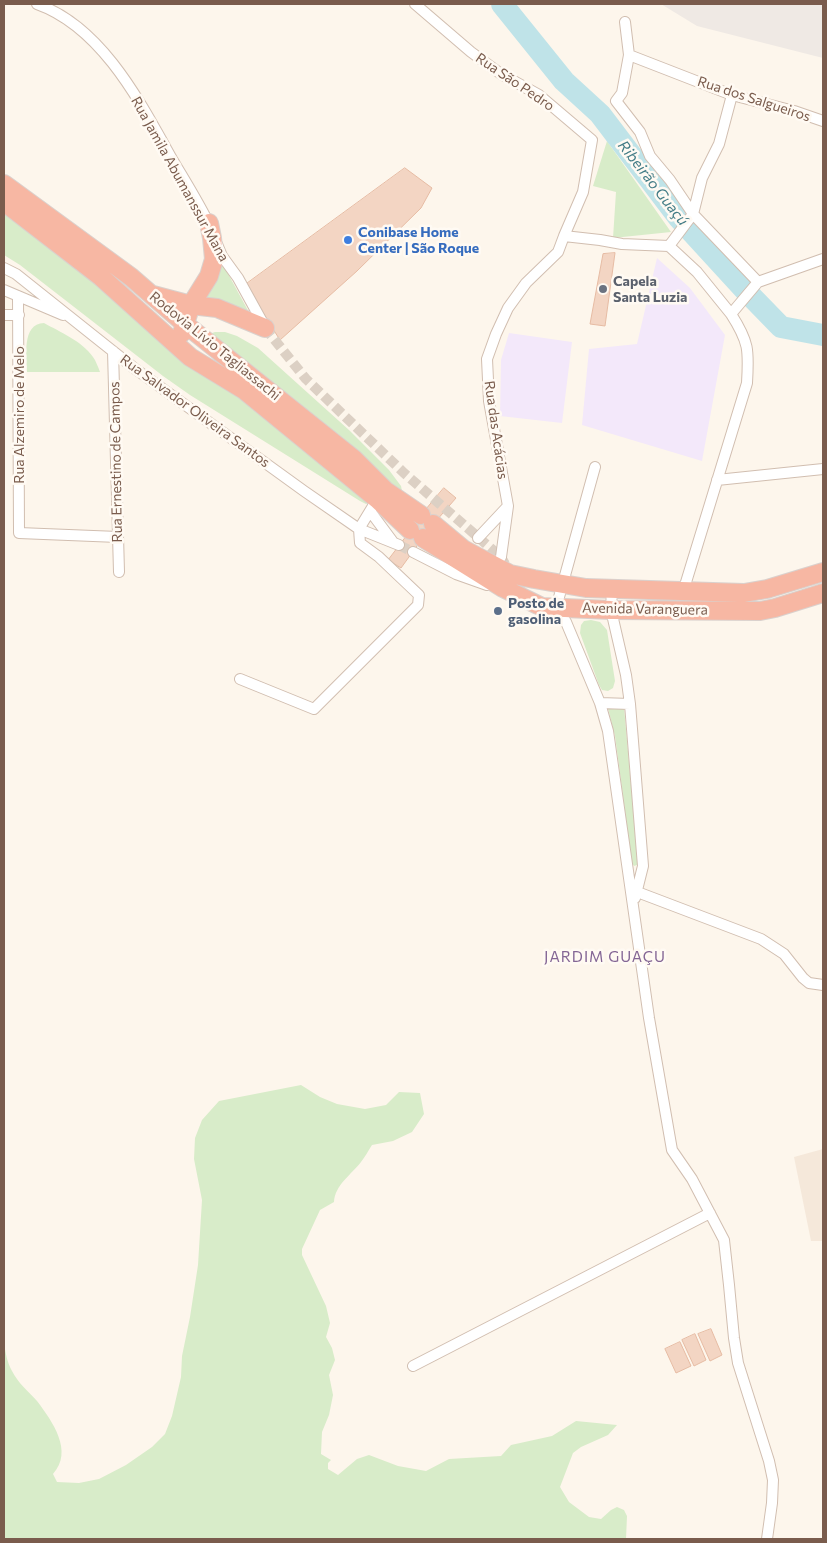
<!DOCTYPE html>
<html>
<head>
<meta charset="utf-8">
<style>
	body { margin:0 }
	#map { position:relative; width:827px; height:1543px; overflow:hidden; background:#fdf6ec; font-family:Commissioner,sans-serif }
	canvas { display:block }
	.frame { position:absolute; inset:0; border:5px solid #7a5c4d; pointer-events:none }
</style>
</head>
<body>
<div id="map">
<canvas width="827" height="1543"></canvas>
<div class="frame"></div>
</div>
<script>
const g = document.querySelector('canvas').getContext('2d');
g.lineJoin = 'round';
function fill(path, color) { g.fillStyle = color; g.fill(path, 'evenodd'); }
function trace(path, color, width, dash) { g.strokeStyle = color; g.lineWidth = width; g.lineCap = dash ? 'butt' : 'round'; g.setLineDash(dash || []); g.stroke(path); }
function label(font, color, halo, rows, align = 'center') {
  g.font = font + ' Commissioner,sans-serif'; g.lineWidth = 5; g.setLineDash([]); g.textBaseline = 'middle'; g.strokeStyle = halo; g.fillStyle = color; for (const [text, x, y, turn = 0] of rows) {
    g.save(); g.translate(x, y); g.rotate((+turn || 0) * Math.PI / 180); g.textAlign = isNaN(turn) ? turn : align; if (halo) g.strokeText(text, 0, 0); g.fillText(text, 0, 0); g.restore();
  }
}
fill(new Path2D(`
	M823,1149v92h-12l-17,-84z`), '#f5e8da');
fill(new Path2D(`
	M661,4h162v54l-126,-32z`), '#efe9e4');
fill(new Path2D(`
	M657,258l33,30 35,47 -23,126 -120,-36 7,-76 48,-5z
	M509,333l63,9 -10,81 -62,-7 1,-56z`), '#f3e8fa');
fill(new Path2D(`
	M607,141l64,91 -58,6 3,-46 -23,-6z
	M4,212l92,70 89,75 179,135 5,10 -3,2 -6,-3 -170,-106 -27,-19 -143,-111 -16,-10z
	M220,259l31,57 -47,-17z
	M44,323c16,9 38,18 49,34 3,4 5,10 7,15h-73c0,-15 -6,-48 17,-49z
	M215,332h10l12,4 21,12 91,82 40,40 12,16 1,5 -67,-50 -126,-107z
	M591,620l9,2 7,8 8,51 -2,7 -5,3 -6,-1 -3,-5 -19,-52 1,-8 3,-4z
	M624,707l14,156 -1,2 -3,1 -2,-3 -17,-127 -7,-28z
	M301,1085l19,12 17,7 28,5 21,-4 13,-13 21,1 4,21 -12,18 -19,9 -21,4c-4,6 -7,12 -11,17 -10,13 -26,23 -27,40l-14,8 -18,39v6l24,51 4,17 -4,14 6,11 3,12 -6,15 4,20 -4,20 -7,17 -1,22 10,6 -3,3v6l10,6 19,-16 12,-4 29,11 28,5 23,-12 52,-3 10,-11 41,-9 24,-15 41,4 -9,10 -27,12 -8,6 -13,34 9,15 20,15 12,2 10,-9 6,-3 7,3 3,6 -1,23h-622v-198c1,10 3,21 8,30 6,12 16,20 25,30 15,20 37,50 16,73l4,8 22,1 20,-4 27,-14 26,-18 13,-13 7,-18 9,-39 1,-21 8,-39 8,-52 4,-65 -8,-41 1,-21 7,-18 17,-19z`), '#d8ecc9');
trace(new Path2D(`
	M502,4l62,77 36,33 79,104 66,72 36,37 42,8`), '#bfe3e8', 22);
const building = new Path2D(`
	M405,168l27,20 -11,20 -64,63 -77,69 -35,-55z
	M615,253l-10,73 -15,-2 13,-70z
	M444,488l12,10 -26,30 -29,40 -13,-8 25,-33 -7,-12 12,3z
	M711,1329l11,26 -12,6 -12,-27z
	M695,1334l11,26 -12,6 -12,-26z
	M680,1342l11,24 -15,7 -11,-24z`);
fill(building, '#f3d5c3');
trace(building, '#e6bba3', 1);
trace(new Path2D(`
	M265,328l41,51 98,94 97,84 4,7
	M399,545l14,7`), '#dcd0c4', 10, [10, 5]);
const street = new Path2D(`
	M37,4c65,23 103,98 135,155 13,22 27,44 38,67
	M415,4l56,48 30,22 38,21 53,45 -9,52 -19,44
	M625,22l4,33 -7,38 -6,8 24,31 10,24 20,24 23,34 65,68
	M629,55l103,40 62,16 29,10
	M217,244l5,12 16,22 27,49
	M669,246l24,-32 9,-36 17,-34 13,-49
	M4,268l12,6 118,94 170,123 55,38 40,16
	M4,290l59,25
	M18,296l1,237 99,4
	M4,315h15
	M113,351l6,221
	M595,467l-39,141 10,14 34,81 8,28 41,287 23,132 20,29 32,61 5,45 5,53 4,25 31,98 4,19 -1,23 -5,36
	M717,480l106,-11
	M370,511l23,31
	M359,529l14,-23
	M478,538l30,-32
	M413,552l43,22 31,11
	M501,557l7,-51 -19,-105 -2,-42 9,-25 12,-26 18,-25 32,-31 6,-16 36,4 22,4 47,2 28,26 34,42 27,-32 65,-23
	M612,589l-1,21 15,65 4,29 13,162 -8,32
	M683,592l64,-209c2,-33 2,-41 -16,-69
	M240,679l74,30 104,-104 1,-10 -40,-38 -19,-14 -1,-14
	M600,703l30,1
	M632,890l129,49 23,15 19,24 6,5 14,2
	M413,1366l297,-153`);
const highway = new Path2D(`
	M4,184l127,93 54,47 169,135 32,32 35,24
	M4,202l97,75 89,80 54,33 133,109 33,31
	M153,295l38,10 26,3 48,20
	M182,333l9,-28 18,-29 5,-17 -2,-21 -3,-15
	M433,524l30,25 47,25 24,5 52,9 158,5 23,-4 56,-17
	M423,538l80,50 39,19 69,3 149,1 15,-3 48,-15`);
trace(street, '#d1beb0', 12);
trace(highway, '#dad1cd', 20);
trace(street, '#fff', 10);
trace(highway, '#f7b7a3', 18);
for (const [x, y, r, color] of [
	[348,240,5,"#3f7fe0"],
	[603,289,5,"#6b7280"],
	[498,611,5,"#5c6f8a"]
]) { const dot = new Path2D(); dot.arc(x, y, r, 0, 2 * Math.PI); g.fillStyle = color; g.fill(dot); trace(dot, '#fffaf3', 2); }
label('14px', '#7a5c4d', '#fffaf3', [
	["Rua São Pedro",515,82,34],
	["Rua dos Salgueiros",754,99,18],
	["Rua Jamila Abumanssur Mana",180,179,61],
	["Rodovia Lívio Tagliassachi",215,346,39],
	["Rua Salvador Oliveira Santos",195,411,36],
	["Rua Alzemiro de Melo",19,415,-90],
	["Rua das Acácias",496,430,82],
	["Rua Ernestino de Campos",116,462,-91],
	["Avenida Varanguera",645,609,1]
]);
label('bold 14px', '#366cbe', '#fffaf3', [
	["Conibase Home",358,232],
	["Center | São Roque",358,248]
], 'left');
label('bold 14px', '#5b616d', '#fffaf3', [
	["Capela",613,281],
	["Santa Luzia",613,297]
], 'left');
label('bold 14px', '#4e5e75', '#fffaf3', [
	["Posto de",508,603],
	["gasolina",508,619]
], 'left');
label('italic 15px', '#437c86', '#fffaf3', [
	["Ribeirão Guaçú",653,183,52]
]);
g.letterSpacing = '1px';
label('15px', '#846695', '#fffaf3', [
	["JARDIM GUAÇU",605,957]
]);
g.letterSpacing = '0px';
</script>
</body>
</html>
